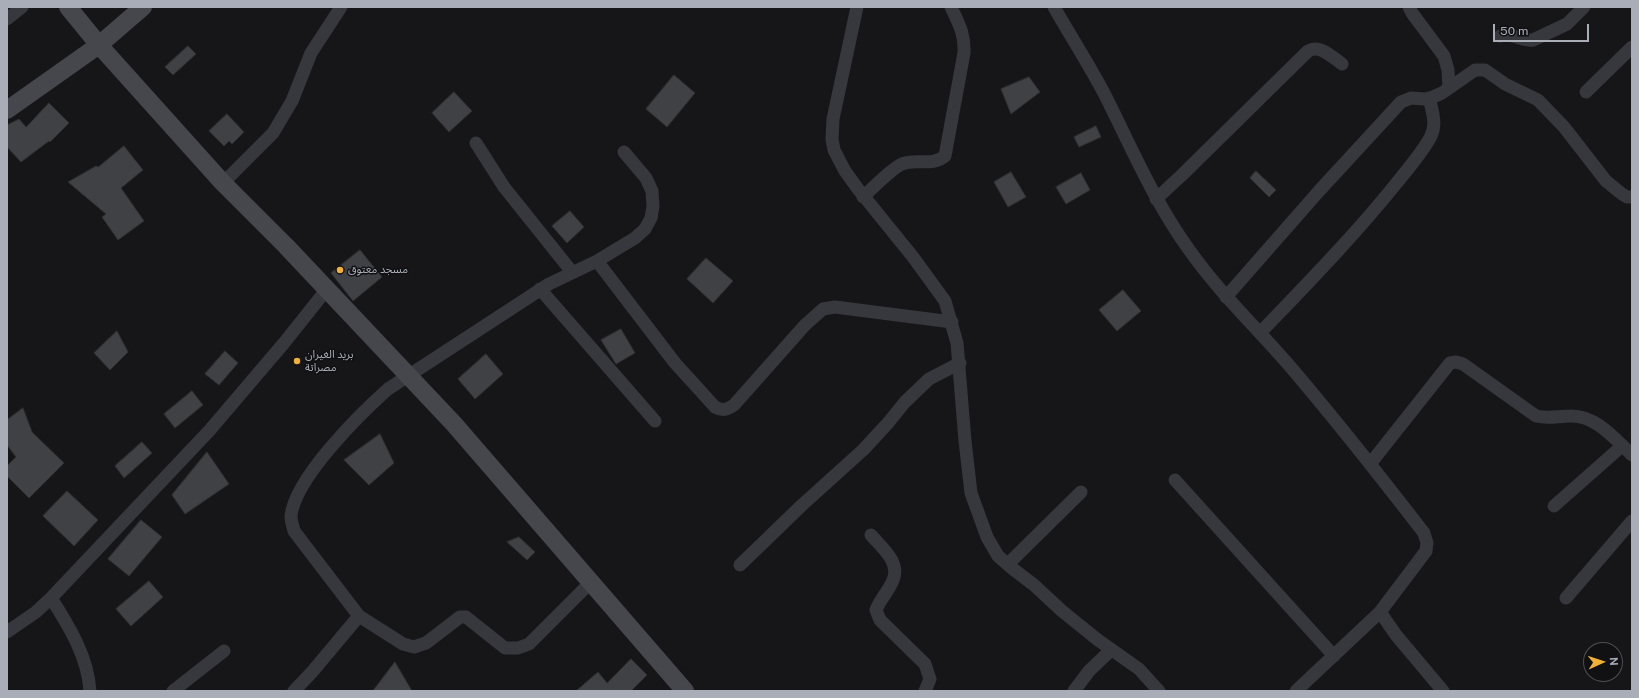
<!DOCTYPE html>
<html>
<head>
<meta charset="utf-8">
<style>
	body { margin:0 }
	#map { position:relative; width:1639px; height:698px; overflow:hidden; background:#161618; font-family:"Public Sans",sans-serif }
	canvas { display:block }
	.frame { position:absolute; inset:0; border:8px solid #a8adb8; pointer-events:none }
	.north { position:absolute; left:1583px; top:642px; width:40px; height:40px; box-sizing:border-box; background:#111113; border:1px solid #4d4f55; border-radius:50%; rotate:87deg; font-size:11px; font-weight:700; line-height:16px; text-align:center; color:#a8adb8 }
	.north::after { content:''; display:block; margin:auto; width:14px; height:18px; background:#f2b134; clip-path:polygon(50% 0,100% 100%,50% 72%,0 100%) }
	.scale { position:absolute; left:1493px; top:24px; width:96px; height:18px; box-sizing:border-box; border:2px solid #a8adb8; border-top:0; padding-left:5px; font-size:12px; line-height:14px; white-space:nowrap; color:#a8adb8; -webkit-text-stroke:3px #111113; paint-order:stroke }
</style>
</head>
<body>
<div id="map">
<canvas width="1639" height="698"></canvas>
<div class="frame"></div>
<div class="north">N</div>
<div class="scale">50 m</div>
</div>
<script>
const g = document.querySelector('canvas').getContext('2d');
g.lineJoin = 'round';
function fill(path, color) { g.fillStyle = color; g.fill(path, 'evenodd'); }
function trace(path, color, width, dash) { g.strokeStyle = color; g.lineWidth = width; g.lineCap = dash ? 'butt' : 'round'; g.setLineDash(dash || []); g.stroke(path); }
function label(font, color, halo, rows, align = 'center') {
  g.font = font + ' "Public Sans","Noto Sans Arabic",sans-serif'; g.lineWidth = 3; g.setLineDash([]); g.textBaseline = 'middle'; g.strokeStyle = halo; g.fillStyle = color; for (const [text, x, y, turn = 0] of rows) {
    g.save(); g.translate(x, y); g.rotate((+turn || 0) * Math.PI / 180); g.textAlign = isNaN(turn) ? turn : align; if (halo) g.strokeText(text, 0, 0); g.fillText(text, 0, 0); g.restore();
  }
}
const building = new Path2D(`
	M188,46l8,8 -23,21 -8,-8z
	M674,75l21,18 -28,34 -21,-18z
	M1029,77l11,15 -29,22 -10,-25z
	M454,92l18,19 -23,21 -17,-19z
	M49,103l20,20 -19,19 -1,-1 -28,21 -14,-15v-22l12,-6 7,8z
	M227,114l17,18 -12,12 -3,-3 -5,5 -15,-15z
	M1096,126l5,11 -22,10 -5,-10z
	M124,146l19,24 -22,18 23,33 -26,19 -16,-23 4,-3 -38,-32 28,-16 2,1z
	M1256,171l20,19 -7,7 -19,-19z
	M1011,172l15,25 -18,10 -14,-25z
	M1081,173l9,17 -24,14 -10,-17z
	M570,211l14,16 -17,16 -15,-17z
	M360,250l22,27 -29,24 -22,-28z
	M706,258l27,23 -20,22 -26,-24z
	M1123,290l18,21 -24,20 -18,-21z
	M621,329l14,24 -19,11 -15,-24z
	M117,331l11,21 -18,18 -16,-17z
	M225,351l13,12 -19,22 -14,-11z
	M486,354l17,20 -28,25 -17,-20z
	M192,391l11,14 -28,23 -11,-14z
	M23,408l9,24 32,31 -35,35 -22,-22v-10l9,-9 -9,-12v-25z
	M380,434l14,29 -25,22 -25,-25z
	M142,442l10,11 -28,25 -9,-12z
	M207,452l22,32 -44,30 -13,-19z
	M67,491l31,29 -24,26 -31,-30z
	M141,520l21,17 -33,39 -21,-17z
	M519,537l16,15 -8,8 -20,-18z
	M149,581l14,16 -32,29 -15,-17z
	M631,659l16,16 -16,16h-55l22,-19 9,11z
	M395,662l17,29h-39z`);
fill(building, '#404145');
trace(building, '#303034', 1);
trace(new Path2D(`
	M857,7l-24,112 -1,20 2,11 11,21 13,18 55,68 32,44 12,42 8,98 6,52 16,44 11,19 15,13 21,16 28,26 36,29 41,29 20,22
	M1054,7c17,30 36,59 52,90 26,52 49,106 84,154 29,41 65,75 98,113 47,55 92,112 136,169l3,10 -1,8 -46,61 -84,79
	M1409,7l3,6 32,43 4,14 1,17
	M7,19l15,-12
	M1500,36c14,-4 22,6 33,4l34,-16 17,-17
	M1586,92l46,-45
	M476,143l28,44 68,85
	M223,183l50,-50 19,-32 19,-48 30,-46
	M863,197c10,-9 29,-29 39,-33 14,-6 30,3 43,-8l19,-103c1,-19 -5,-29 -13,-46
	M1156,199l27,-25 125,-123c12,-7 24,6 34,13
	M597,261l78,102 40,44c7,4 12,3 19,-2l71,-80 18,-16 12,-2 117,15
	M540,289l115,132
	M1226,297l93,-106 82,-89 10,-4 14,1 8,-2 9,-4 33,-23h10l20,14 33,16 26,27 42,54 16,13 5,3h5
	M1260,333c46,-48 93,-96 135,-148 11,-14 28,-33 36,-49 6,-12 1,-26 -2,-38
	M1370,464l80,-101 6,-1 7,2 73,52c12,3 22,0 34,0 26,-1 45,23 62,39
	M1175,480l159,176
	M1554,506l68,-60
	M871,535c10,12 30,27 22,45 -4,11 -13,19 -17,30l4,10 45,44 5,15 -5,12
	M1008,564l73,-72
	M740,565l61,-59 62,-56 25,-27 17,-21 24,-23 31,-16
	M591,582l-62,62 -11,4h-13l-39,-31h-6l-34,26 -12,4 -11,-3 -44,-28 -65,-85c-1,-4 -3,-10 -3,-15 4,-38 69,-102 97,-127l161,-105 48,-23 38,-23 10,-9 6,-11 2,-12 -1,-15 -6,-13 -22,-26
	M51,598c18,28 37,59 39,93
	M1566,598l66,-77
	M1380,612l16,23 47,56
	M7,632l29,-20 15,-14 158,-167 75,-88 43,-54
	M173,691l51,-40
	M294,691l18,-19 47,-56
	M1074,691l15,-20 22,-21`), '#37383d', 13);
trace(new Path2D(`
	M68,7l31,38 124,138 63,63 168,178 231,267
	M7,110l92,-65 44,-38`), '#45474d', 18);
for (const [x, y, r, color] of [
	[340,270,4,"#f2b134"],
	[297,361,4,"#f2b134"]
]) { const dot = new Path2D(); dot.arc(x, y, r, 0, 2 * Math.PI); g.fillStyle = color; g.fill(dot); trace(dot, '#111113', 1.5); }
label('11px', '#a8adb8', '#111113', [
	["مسجد معتوق",348,270],
	["بريد الغيران",305,355],
	["مصراتة",305,368]
], 'left');
</script>
</body>
</html>
